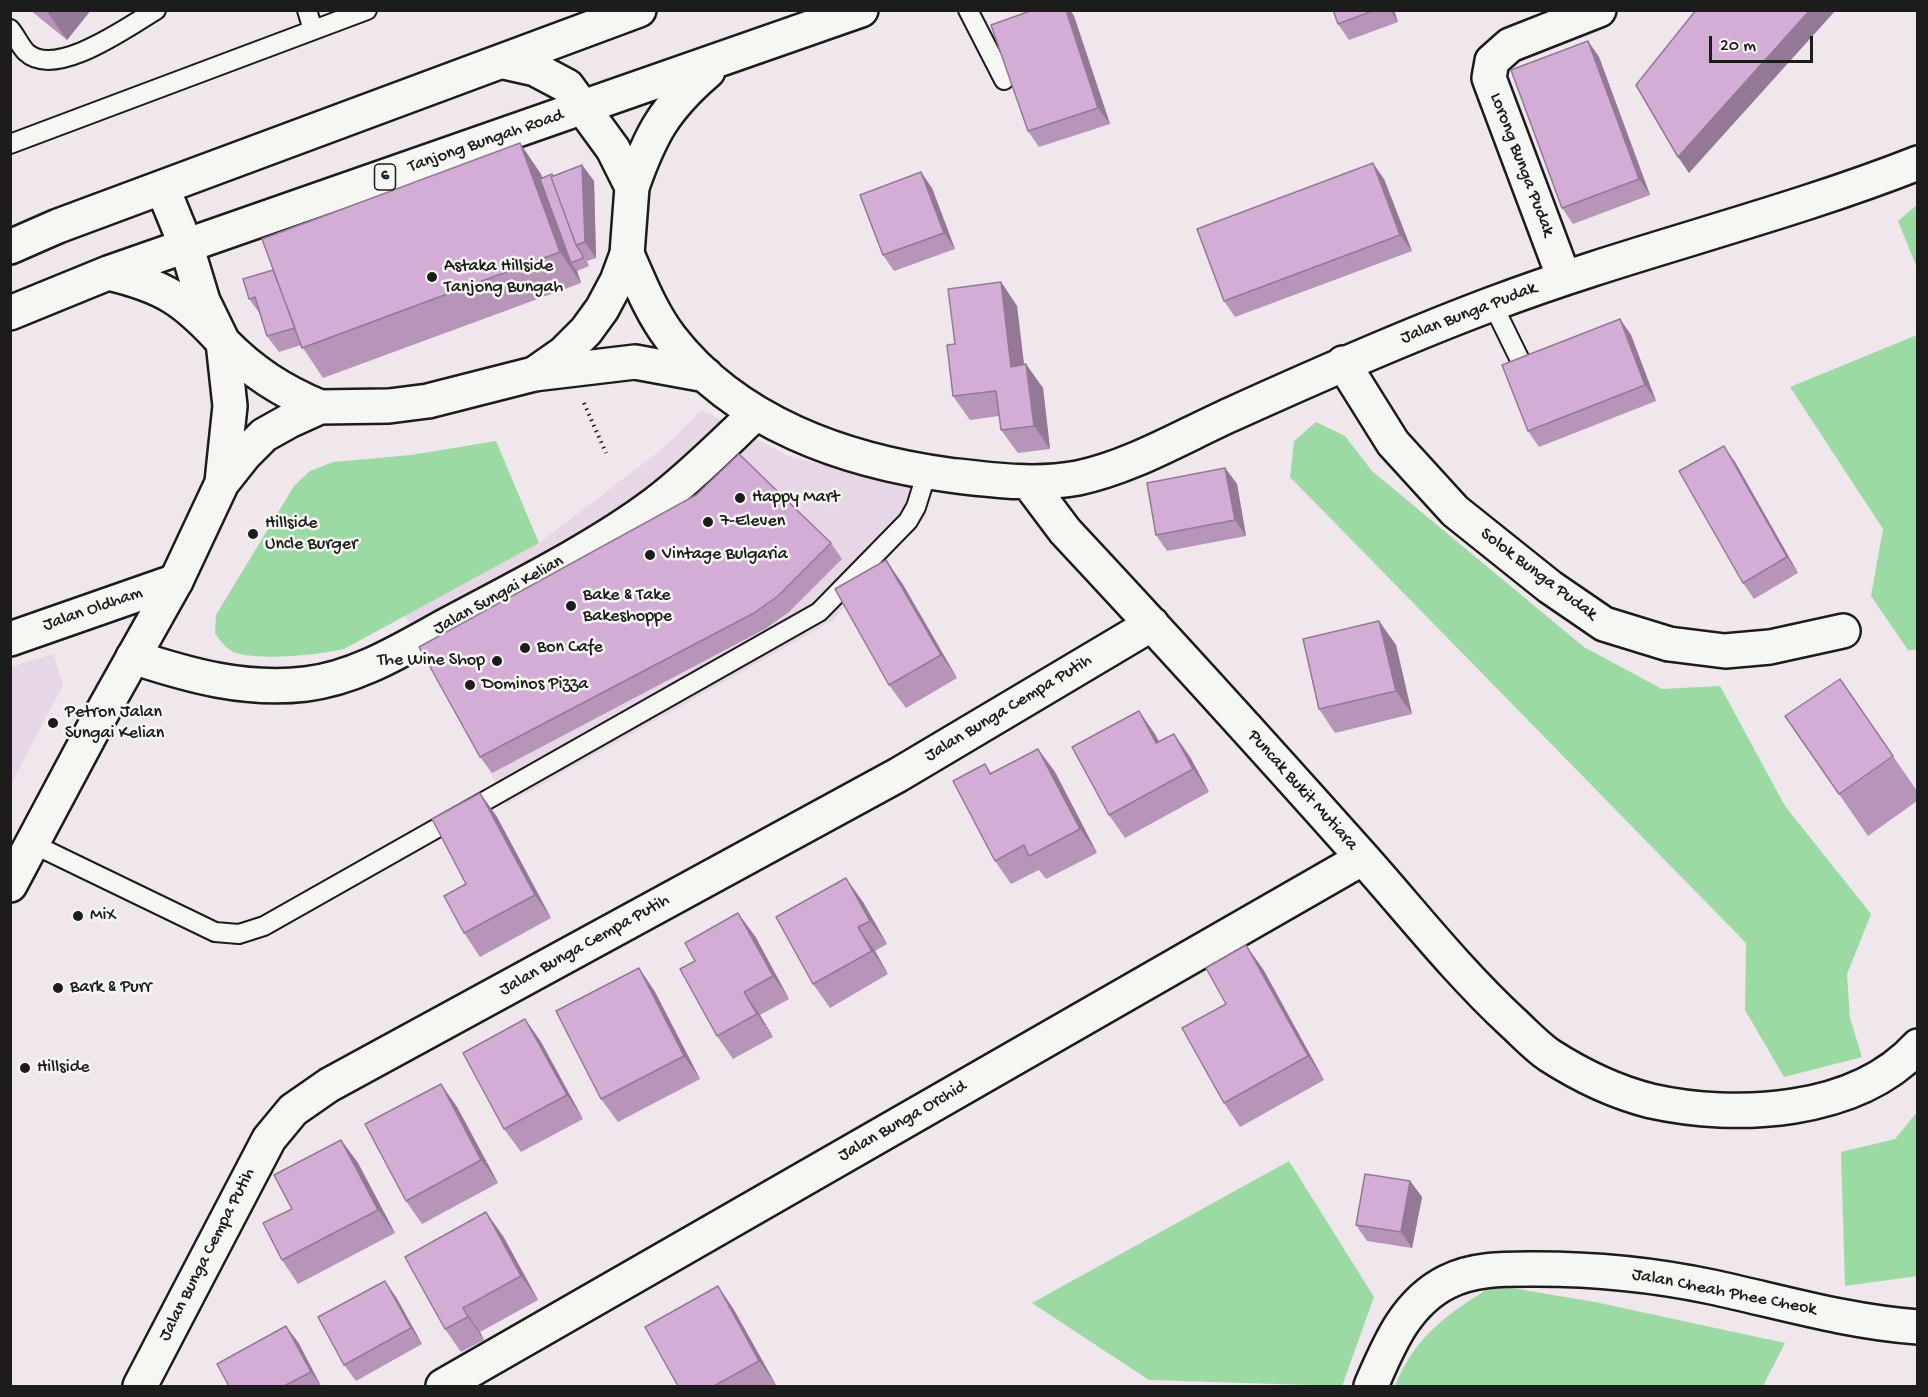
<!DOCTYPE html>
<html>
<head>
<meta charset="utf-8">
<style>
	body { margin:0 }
	#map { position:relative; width:1928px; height:1397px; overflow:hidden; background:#efe7ec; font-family:"Gochi Hand",sans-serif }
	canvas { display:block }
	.frame { position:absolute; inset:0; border:12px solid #1c1c1c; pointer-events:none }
	.scale { position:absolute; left:1709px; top:36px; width:104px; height:27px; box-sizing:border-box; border:3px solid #1c1c1c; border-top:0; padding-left:8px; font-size:18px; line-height:21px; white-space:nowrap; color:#1c1c1c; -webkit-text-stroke:4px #f6f6f2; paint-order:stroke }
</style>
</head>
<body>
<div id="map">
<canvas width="1928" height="1397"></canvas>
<div class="frame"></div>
<div class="scale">20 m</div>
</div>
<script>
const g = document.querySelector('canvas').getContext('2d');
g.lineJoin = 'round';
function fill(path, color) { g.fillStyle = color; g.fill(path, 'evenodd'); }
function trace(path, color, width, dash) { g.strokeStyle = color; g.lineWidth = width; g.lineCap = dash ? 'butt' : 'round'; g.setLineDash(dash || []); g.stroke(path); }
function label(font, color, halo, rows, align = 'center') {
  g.font = font + ' "Gochi Hand",sans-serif'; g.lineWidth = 5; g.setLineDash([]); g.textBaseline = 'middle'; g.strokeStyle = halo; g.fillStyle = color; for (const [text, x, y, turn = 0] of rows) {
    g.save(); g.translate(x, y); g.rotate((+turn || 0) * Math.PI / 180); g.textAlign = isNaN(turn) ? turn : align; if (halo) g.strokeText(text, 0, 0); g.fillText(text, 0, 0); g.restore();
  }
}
fill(new Path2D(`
	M702,410l86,46 145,35 -8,26 -93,104 -325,183 -102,-189 134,-72 122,-93z
	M53,654l10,31 -52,99v-117z`), '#e7d6e5');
fill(new Path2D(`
	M1917,205v63l-19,-47z
	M1917,335l1,315h-10l-37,-54 12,-67 -93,-142z
	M1316,422l29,14 27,35 212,176 78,42 58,-3 65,120 86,108 -24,60 3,44 12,39 -78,20 -39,-67 1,-67 -456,-466 4,-36z
	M496,441l43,102 -195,106c-27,6 -77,11 -104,5 -12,-2 -19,-12 -25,-21l1,-18 78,-129 16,-15 23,-9 78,-7z
	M1917,1112v164l-72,10 -4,-134 54,-13z
	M1289,1161l85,136 -32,89 -193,-6 -117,-77z
	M1494,1285l101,17 190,41 -22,43h-368c20,-51 54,-73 99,-101z`), '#9bdaa3');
const lane = new Path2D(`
	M307,10l6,20
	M968,10l36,70
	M10,29c6,7 10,17 16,23 29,28 103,-26 130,-42
	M10,144l357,-134
	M1492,303l29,59
	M33,844l182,88 24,2 25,-8 555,-314 89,-91 8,-14 11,-35`);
const street = new Path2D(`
	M627,254c13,29 24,58 43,83 66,86 175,124 279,138 43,5 86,11 129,3 53,-11 105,-42 154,-64 86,-39 172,-77 260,-110 140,-53 286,-86 426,-141
	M1564,278l-75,-200 3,-17 18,-16 89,-35
	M1343,363l50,80 62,68 95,76 54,37 65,20 56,7 45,-4 73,-16
	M534,374l101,-12 71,13
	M1029,483l36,48c100,107 199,216 297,326 49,55 95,114 150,165 12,11 24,24 37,33 31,20 66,37 102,46 85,19 205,13 267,-55
	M10,639l166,-58
	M133,657c58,19 112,34 173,27 51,-6 97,-35 141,-59 67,-36 148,-76 208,-121 36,-27 68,-60 101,-91
	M140,1386l129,-247 24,-29 36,-25 569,-310 254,-151
	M443,1386l920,-528
	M1371,1386c17,-39 34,-83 76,-104 27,-14 59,-13 89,-13 58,0 119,6 176,18 69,15 136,35 206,40`);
const secondary = new Path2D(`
	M163,189l24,59 16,53 20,41 7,64 -8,76
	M223,342c29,30 59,49 97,65
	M10,885l88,-165 78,-139 46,-98 23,-29 19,-19 25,-14 31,-14 69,-1 39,-5 106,-27 30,-21 22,-22 16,-22 15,-28 10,-27 5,-67 -19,-38 -46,-63 -32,-17 -31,-7`);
const primary = new Path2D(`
	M632,187c19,-54 33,-79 76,-116
	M10,247l48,-21 581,-216
	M108,273c56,13 77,27 115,69
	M10,313l98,-40 753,-263`);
trace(lane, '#1c1c1c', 22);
trace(street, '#1c1c1c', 38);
trace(secondary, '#1c1c1c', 38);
trace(primary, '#1c1c1c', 38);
trace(new Path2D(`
	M584,403l22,50`), '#1c1c1c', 4, [1.5, 4.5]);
trace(lane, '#f6f6f2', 18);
trace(street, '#f6f6f2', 33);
trace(secondary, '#f6f6f2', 33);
trace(primary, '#f6f6f2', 33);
fill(new Path2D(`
	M30,10h61l-24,30z
	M1033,10h37l4,6 36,108 -71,23 -11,-16z
	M1333,10h61l4,12 -49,18 -11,-16z
	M1588,41l11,16 51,138 -77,29 -11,-16z
	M582,165l12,16 2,77 -9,3 2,5 -12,5 4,12 -258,95 -22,-33 -22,7 -12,-16 -6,-21 -12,-16 24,-29 268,-96 1,4 11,-2z
	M1384,179l28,72 -177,66 -11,-16z
	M932,188l23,61 -61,22 -11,-16z
	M1001,282l16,24 7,59 19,23 7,61 -32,4 -17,-23 -2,-14 -29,4 -17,-24 2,-52z
	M1620,319l11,16 25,66 -117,46 -11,-16z
	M1735,462l63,111 -44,26 -11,-16z
	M1225,468l12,16 9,52 -79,15 -11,-16z
	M831,543l11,16 -53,53 -24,17 -273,144 -12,-16z
	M902,583l55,95 -51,30 -17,-23z
	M1379,621l17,24 16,69 -77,19 -16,-24z
	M1840,679l77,112v10l-49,35 -83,-120z
	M1139,711l20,31 15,-8 16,23 19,35 -84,46 -16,-23z
	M1038,749l17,23 42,81 -51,26 -7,-9 -28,14 -16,-23 -10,-97 6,9z
	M480,793l17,24 54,101 -71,39 -16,-24 2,-49z
	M863,902l24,42 -12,7 13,23 -58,34 -17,-24z
	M755,936l34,63 -29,16 13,22 -40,22 -16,-23z
	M639,968l16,24 45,87 -82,43 -17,-23z
	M1263,969l61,111 -84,47 -16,-24 2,-99z
	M525,1019l16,23 42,77 -62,33 -17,-23z
	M441,1084l16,23 41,76 -76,41 -16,-23z
	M341,1140l17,23 37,70 -97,51 -16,-24 10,-51z
	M1410,1181l12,16 -10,51 -45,-7 -11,-16z
	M503,1236l35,64 -58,32 4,8 -23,12 -16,-23z
	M718,1286l16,24 42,75 -4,1h-94z
	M396,1297l26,47 -66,37 -12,-16z
	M298,1342l23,44h-92z`), '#b695b8');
fill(new Path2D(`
	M46,10h45l-24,30z
	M1066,10h4l4,6 36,108 -12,-16z
	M1390,10h4l4,12z
	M1810,10h26l-147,163 -11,-16z
	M1588,41l11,16 51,138 -11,-16z
	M520,143l21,31 32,88 -2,1 6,8 4,12 -21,-31z
	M1373,163l11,16 28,72 -12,-16z
	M582,165l12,16 2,77 -11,-16z
	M921,172l11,16 23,61 -11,-16z
	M1001,282l16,24 10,84 -16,-23z
	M1620,319l11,16 25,66 -11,-16z
	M1026,364l17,24 7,61 -16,-23z
	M1724,446l11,16 63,111 -11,-16z
	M1225,468l12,16 9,52 -11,-16z
	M886,560l16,23 55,95 -16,-23z
	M1379,621l17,24 16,69 -16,-23z
	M1139,711l16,23 18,33 -17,-24z
	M1174,734l16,23 19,35 -16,-23z
	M1038,749l17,23 42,81 -17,-24z
	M480,793l17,24 54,101 -16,-23z
	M846,878l17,24 24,42 -17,-23z
	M738,913l17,23 34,63 -16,-23z
	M858,927l17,24 13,23 -16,-23z
	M1246,945l17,24 61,111 -16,-24z
	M639,968l16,24 45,87 -16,-23z
	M744,992l16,23 13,22 -16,-23z
	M525,1019l16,23 42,77 -16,-24z
	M441,1084l16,23 41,76 -17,-23z
	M341,1140l17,23 37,70 -17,-23z
	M1410,1181l12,16 -10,51 -11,-16z
	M486,1212l17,24 35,64 -17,-24z
	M385,1281l11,16 26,47 -11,-16z
	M718,1286l16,24 42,75 -17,-24z
	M463,1308l17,24 4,8 -16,-23z
	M286,1326l12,16 23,44 -10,-14z`), '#947996');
const building = new Path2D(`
	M1033,10h33l32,98 -70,23 -37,-106z
	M1333,10h42l-37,14z
	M1696,10h114l-132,147 -42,-72z
	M1588,41l51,138 -77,29 -51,-138z
	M520,143l40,109 -258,96 -40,-109z
	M1373,163l27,72 -176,66 -27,-72z
	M582,165l3,77 -9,3 -25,-68z
	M921,172l23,61 -61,22 -23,-60z
	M552,174l1,2 -2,1 25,68 6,9 1,4 -12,5 -31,-84z
	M273,270l22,58 -28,8 -12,-39 -6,2 -6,-20z
	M1001,282l10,85 15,-3 8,62 -33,4 -5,-39 -43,5 -6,-51 8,-1 -7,-55z
	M1620,319l25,66 -117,46 -26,-66z
	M1724,446l63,111 -44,26 -64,-112z
	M739,454l92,89 -53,53 -24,17 -274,144 -61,-110 277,-152z
	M1225,468l10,52 -79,15 -9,-52z
	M886,560l55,95 -52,30 -54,-96z
	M1379,621l17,70 -77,18 -16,-70z
	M1840,679l53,77 -54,38 -54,-78z
	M1139,711l17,32 18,-9 19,35 -84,46 -37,-68z
	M1038,749l42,80 -51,27 -5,-11 -29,16 -42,-80 32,-17 5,10z
	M480,793l55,102 -71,38 -20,-37 22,-12 -34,-65z
	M846,878l24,43 -12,6 14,24 -59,33 -37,-67z
	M738,913l35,63 -29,16 13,22 -40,22 -37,-67 15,-8 -10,-18z
	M1246,945l62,111 -84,47 -42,-75 44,-24 -20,-36z
	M639,968l45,88 -83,43 -45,-88z
	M525,1019l42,76 -63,34 -41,-76z
	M441,1084l40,76 -75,41 -41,-77z
	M341,1140l37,70 -96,50 -19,-37 29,-14 -18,-34z
	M1365,1174l45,7 -9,51 -45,-7z
	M486,1212l35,64 -58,32 5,9 -23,12 -40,-72z
	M385,1281l26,47 -67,37 -26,-48z
	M718,1286l41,75 -45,25h-36l-33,-59z
	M286,1326l25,46 -27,14h-55l-12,-22z`);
fill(building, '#d4add6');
trace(building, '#947996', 1.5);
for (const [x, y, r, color] of [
	[432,277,6,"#1c1c1c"],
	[740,498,6,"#1c1c1c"],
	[708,522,6,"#1c1c1c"],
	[253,534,6,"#1c1c1c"],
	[650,555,6,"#1c1c1c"],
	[571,606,6,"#1c1c1c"],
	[525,648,6,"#1c1c1c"],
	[497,661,6,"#1c1c1c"],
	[470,685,6,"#1c1c1c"],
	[53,723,6,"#1c1c1c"],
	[78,916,6,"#1c1c1c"],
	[58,988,6,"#1c1c1c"],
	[25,1068,6,"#1c1c1c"]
]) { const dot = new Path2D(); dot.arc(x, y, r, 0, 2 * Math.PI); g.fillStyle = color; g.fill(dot); trace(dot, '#f6f6f2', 2); }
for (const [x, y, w] of [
	[385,177,21]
]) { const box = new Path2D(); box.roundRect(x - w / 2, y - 13, w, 26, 4.5); g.fillStyle = '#f6f6f2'; g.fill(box); trace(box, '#1c1c1c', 1.5); }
label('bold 16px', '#1c1c1c', null, [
	["6",385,177]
]);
label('18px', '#1c1c1c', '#f6f6f2', [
	["Tanjong Bungah Road",486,142,-19],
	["Lorong Bunga Pudak",1521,165,69],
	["Jalan Bunga Pudak",1469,314,-21],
	["Solok Bunga Pudak",1538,575,37],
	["Jalan Sungai Kelian",499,596,-29],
	["Jalan Oldham",93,610,-19],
	["Jalan Bunga Cempa Putih",1009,709,-31],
	["Puncak Bukit Mutiara",1302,791,48],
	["Jalan Bunga Cempa Putih",585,946,-29],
	["Jalan Bunga Orchid",903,1122,-30],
	["Jalan Bunga Cempa Putih",208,1255,-63],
	["Jalan Cheah Phee Cheok",1724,1293,11]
]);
label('18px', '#1c1c1c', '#f6f6f2', [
	["Astaka Hillside",444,267],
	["Tanjong Bungah",444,288],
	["Happy Mart",752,498],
	["7-Eleven",720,522],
	["Hillside",265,524],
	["Uncle Burger",265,545],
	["Vintage Bulgaria",662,555],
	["Bake & Take",583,596],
	["Bakeshoppe",583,617],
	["Bon Cafe",537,648],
	["The Wine Shop",485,661,"right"],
	["Dominos Pizza",482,685],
	["Petron Jalan",65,713],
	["Sungai Kelian",65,734],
	["MiX",90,916],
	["Bark & Purr",70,988],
	["Hillside",37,1068]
], 'left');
</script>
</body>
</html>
